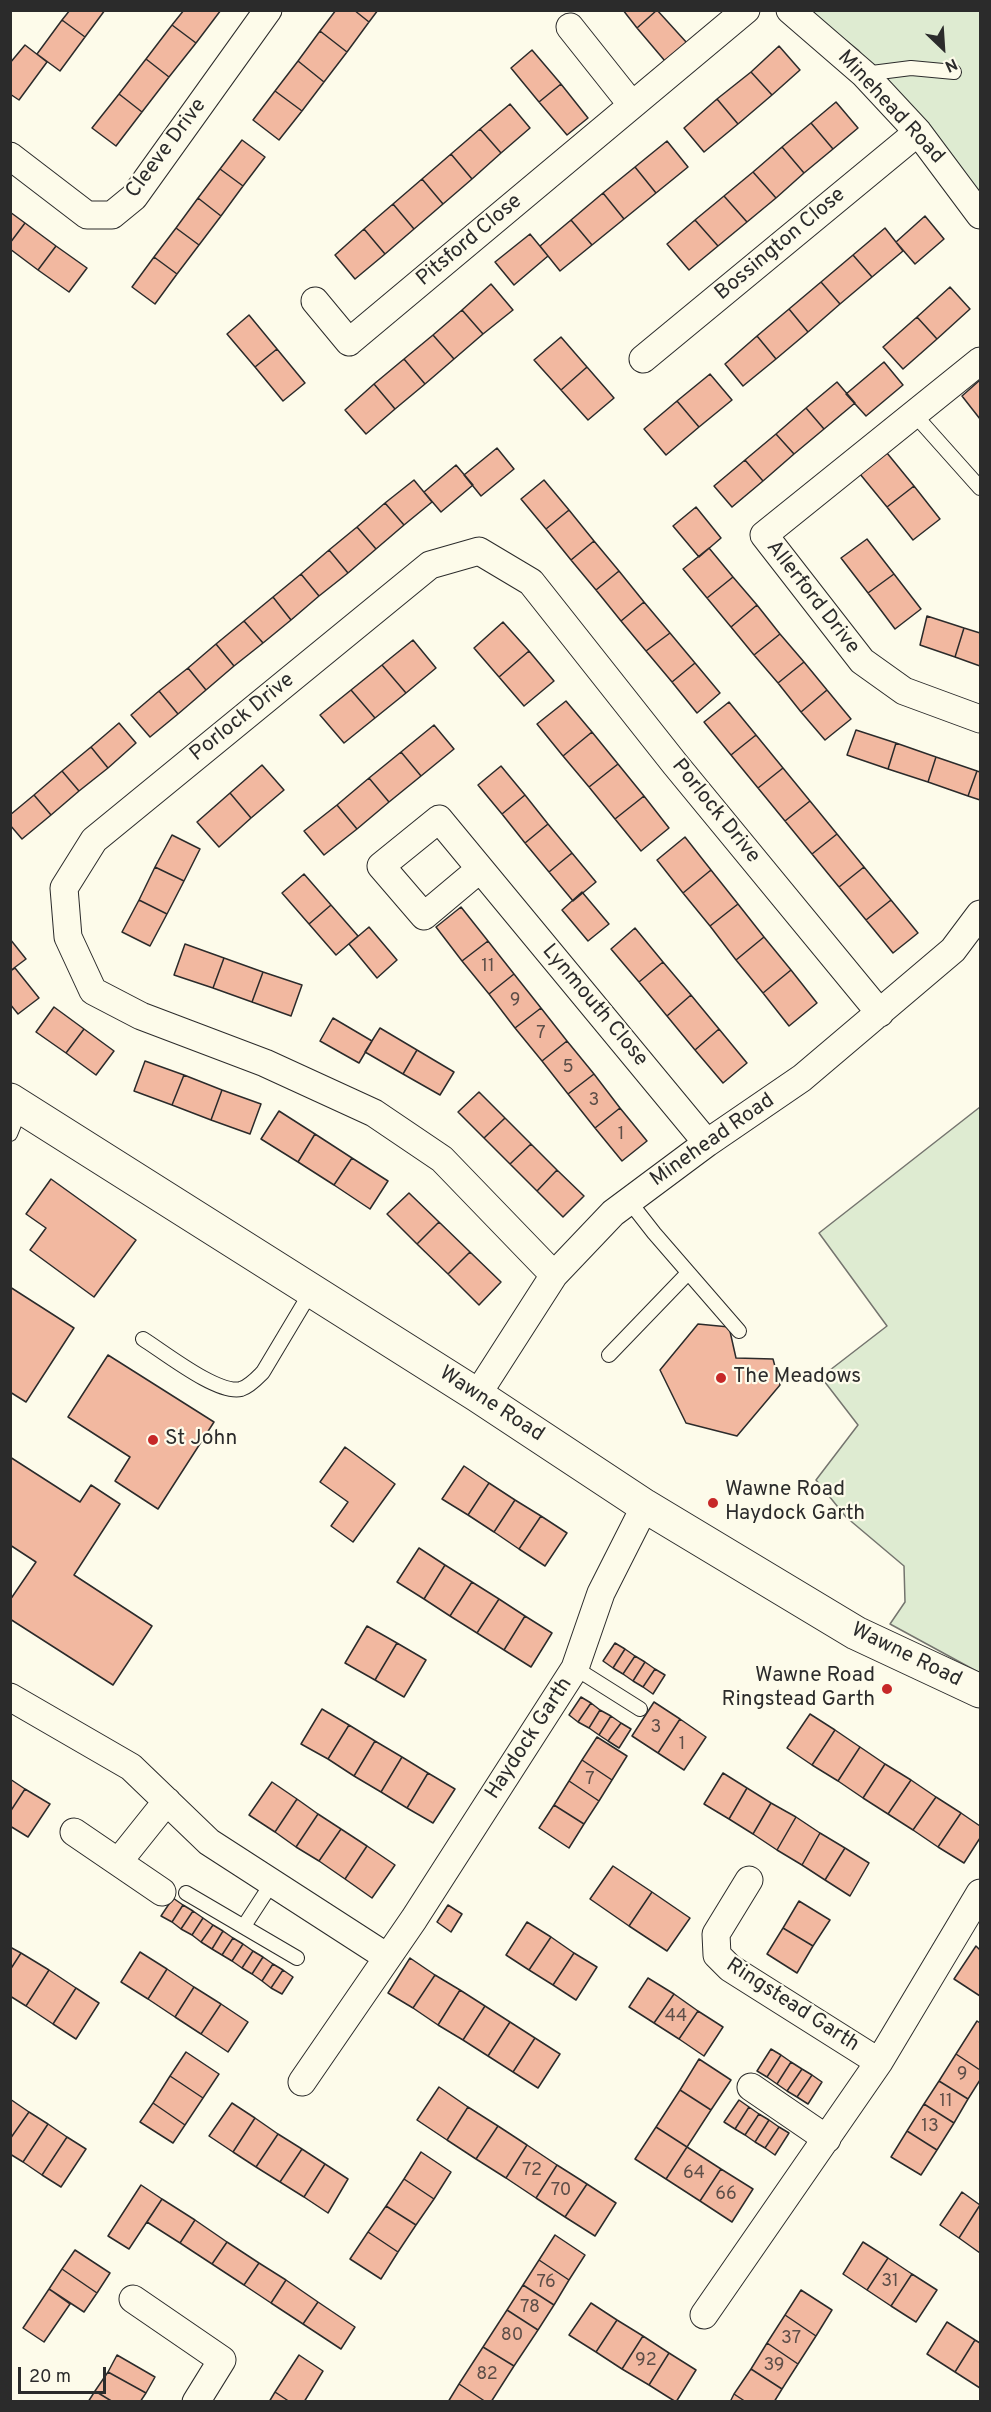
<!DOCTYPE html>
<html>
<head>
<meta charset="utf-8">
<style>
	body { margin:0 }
	#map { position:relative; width:991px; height:2412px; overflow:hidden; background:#fdfbea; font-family:Overpass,sans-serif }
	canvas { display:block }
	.frame { position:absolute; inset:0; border:12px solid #2b2b2b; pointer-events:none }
	.north { position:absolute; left:913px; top:18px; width:60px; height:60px; -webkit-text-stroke:4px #fdfbea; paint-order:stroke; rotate:155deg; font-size:16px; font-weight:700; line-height:24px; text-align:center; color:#2b2b2b }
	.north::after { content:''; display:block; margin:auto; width:21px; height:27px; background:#2b2b2b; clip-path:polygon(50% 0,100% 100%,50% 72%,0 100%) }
	.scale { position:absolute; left:18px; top:2367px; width:88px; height:27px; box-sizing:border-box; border:3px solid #2b2b2b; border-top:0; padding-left:8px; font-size:18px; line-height:21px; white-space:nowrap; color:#2b2b2b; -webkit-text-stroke:4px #fdfbea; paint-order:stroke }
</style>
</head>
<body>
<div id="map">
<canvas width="991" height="2412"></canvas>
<div class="frame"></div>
<div class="north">N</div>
<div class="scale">20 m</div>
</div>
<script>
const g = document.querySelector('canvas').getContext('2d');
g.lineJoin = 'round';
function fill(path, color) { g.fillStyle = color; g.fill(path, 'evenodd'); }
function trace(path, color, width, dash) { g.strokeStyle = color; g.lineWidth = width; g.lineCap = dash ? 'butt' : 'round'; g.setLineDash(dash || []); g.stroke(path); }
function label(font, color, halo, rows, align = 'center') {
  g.font = font + ' Overpass,sans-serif'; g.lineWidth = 4.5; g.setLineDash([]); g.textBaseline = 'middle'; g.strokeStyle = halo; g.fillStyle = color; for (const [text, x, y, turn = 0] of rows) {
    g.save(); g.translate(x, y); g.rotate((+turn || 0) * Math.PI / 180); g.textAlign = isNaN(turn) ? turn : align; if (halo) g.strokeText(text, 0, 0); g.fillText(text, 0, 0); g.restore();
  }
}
const green = new Path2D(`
	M809,11h171v184l-122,-145z
	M980,1107v566l-90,-49 15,-22 -1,-36 -58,-49 -30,-37 42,-55 -37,-48 66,-51 -68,-93z`);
fill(green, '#deebd1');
trace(green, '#74746e', 1.5);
const building = new Path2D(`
	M70,10h35l-20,27 -23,-17z
	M184,10h37l-25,33 -24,-18z
	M336,10h18l15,12 -22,30 -27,-21z
	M354,10h24l-9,12z
	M623,10h34l-20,18z
	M657,10l30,33 -22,18 -28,-33z
	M62,20l23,17 -25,34 -23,-17z
	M172,25l24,18 -27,34 -23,-18z
	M320,31l27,21 -23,30 -26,-21z
	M25,45l22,17 -28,38 -9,-6v-31z
	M779,46l21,24 -28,25 -21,-23z
	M532,50l29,34 -22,18 -28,-34z
	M146,59l23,18 -27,35 -23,-18z
	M298,61l26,21 -22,29 -27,-20z
	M751,72l21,23 -34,29 -21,-25z
	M561,84l27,34 -21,17 -28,-33z
	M275,91l27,20 -23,29 -26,-20z
	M119,94l23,18 -26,34 -24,-18z
	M717,99l21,25 -34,28 -20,-24z
	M836,102l22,26 -25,21 -22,-26z
	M510,104l20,24 -29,25 -21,-24z
	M811,123l22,26 -29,24 -22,-26z
	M480,129l21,24 -29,26 -21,-25z
	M242,140l23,17 -22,29 -23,-17z
	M667,141l21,26 -32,26 -21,-26z
	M782,147l22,26 -28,25 -23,-26z
	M451,154l21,25 -29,25 -21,-25z
	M635,167l21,26 -32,26 -21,-26z
	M220,169l23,17 -22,30 -23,-18z
	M753,172l23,26 -29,24 -23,-26z
	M422,179l21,25 -29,25 -21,-25z
	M603,193l21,26 -32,26 -21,-25z
	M724,196l23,26 -29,24 -23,-26z
	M198,198l23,18 -22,29 -23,-17z
	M393,204l21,25 -29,25 -21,-25z
	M10,212l15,11 -15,20z
	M925,216l19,23 -29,25 -19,-22z
	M571,220l21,25 -32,26 -20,-25z
	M695,220l23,26 -29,24 -22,-26z
	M25,223l31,23 -18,24 -28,-21v-6z
	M176,228l23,17 -22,29 -23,-17z
	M885,228l18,23 -31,26 -19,-22z
	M364,229l21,25 -30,25 -20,-24z
	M530,234l18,22 -34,29 -19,-23z
	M56,246l31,22 -18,24 -31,-22z
	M853,255l19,22 -32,27 -19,-22z
	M154,257l23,17 -22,30 -23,-17z
	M821,282l19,22 -32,28 -19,-23z
	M491,284l22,26 -30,24 -21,-24z
	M950,287l20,22 -33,30 -20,-22z
	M789,309l19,23 -32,27 -19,-23z
	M462,310l21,24 -29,25 -21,-24z
	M249,315l28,34 -22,18 -28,-33z
	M917,317l20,22 -34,30 -20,-22z
	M433,335l21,24 -29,25 -21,-25z
	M757,336l19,23 -33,27 -18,-22z
	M561,337l26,30 -26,23 -27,-30z
	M277,349l28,34 -22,18 -28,-34z
	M404,359l21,25 -30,25 -21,-25z
	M884,362l19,23 -37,31 -20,-22z
	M587,367l27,31 -26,22 -27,-30z
	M710,374l22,26 -33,27 -22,-26z
	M980,380v39l-18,-23z
	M837,382l18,21 -31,26 -18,-21z
	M374,384l21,25 -29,25 -21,-24z
	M677,401l22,26 -33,28 -22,-26z
	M806,408l18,21 -30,25 -18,-20z
	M776,434l18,20 -31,27 -18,-21z
	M497,448l17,21 -33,27 -17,-21z
	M887,453l27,33 -27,21 -27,-33z
	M745,460l18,21 -31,26 -18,-21z
	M456,465l17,20 -32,27 -17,-20z
	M414,480l18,22 -28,23 -19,-22z
	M544,480l25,30 -23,19 -25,-30z
	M914,486l26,33 -27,21 -26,-33z
	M385,503l19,22 -28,24 -19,-22z
	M696,507l25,31 -22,19 -26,-31z
	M569,510l25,31 -23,19 -25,-31z
	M357,527l19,22 -28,24 -19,-23z
	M867,539l27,35 -26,19 -27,-35z
	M594,541l25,30 -23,19 -25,-30z
	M709,548l24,29 -26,21 -24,-29z
	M329,550l19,23 -29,23 -18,-22z
	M619,571l25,31 -23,19 -25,-31z
	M301,574l18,22 -28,24 -18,-23z
	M894,574l27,35 -26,20 -27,-36z
	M733,577l24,28 -26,22 -24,-29z
	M273,597l18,23 -28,23 -19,-22z
	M644,602l26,31 -24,18 -25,-30z
	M757,605l23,29 -26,21 -23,-28z
	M927,616l37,12 -9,29 -35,-12z
	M244,621l19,22 -29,23 -18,-22z
	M503,622l26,29 -30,26 -25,-29z
	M964,628l16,5v33l-25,-9z
	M670,633l25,30 -23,19 -26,-31z
	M780,634l24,28 -26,21 -24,-28z
	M413,640l23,28 -30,25 -24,-28z
	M216,644l18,22 -28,24 -18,-22z
	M529,651l25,30 -30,25 -25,-29z
	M804,662l23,28 -26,22 -23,-29z
	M695,663l25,30 -23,20 -25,-31z
	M382,665l24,28 -31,25 -24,-28z
	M188,668l18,22 -28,24 -19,-23z
	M351,690l24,28 -31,25 -24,-28z
	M827,690l24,29 -26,21 -24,-28z
	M159,691l19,23 -28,23 -19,-22z
	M566,701l26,31 -29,24 -26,-32z
	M729,702l27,33 -25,20 -27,-33z
	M119,723l17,20 -28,25 -17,-21z
	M434,725l20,24 -33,27 -20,-24z
	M856,730l40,13 -8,26 -41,-14z
	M592,732l26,32 -29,23 -26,-31z
	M756,735l27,33 -25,20 -27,-33z
	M896,743l40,14 -8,25 -40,-13z
	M91,747l17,21 -29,23 -17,-20z
	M401,752l20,24 -32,26 -20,-24z
	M936,757l41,14 -9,25 -40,-14z
	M618,764l26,32 -29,23 -26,-32z
	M262,765l22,25 -33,28 -21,-25z
	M501,766l24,29 -23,19 -24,-29z
	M783,768l27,33 -25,20 -27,-33z
	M62,771l17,20 -28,24 -17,-20z
	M977,771l3,1v28l-12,-4z
	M369,778l20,24 -32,27 -20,-24z
	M230,793l21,25 -32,29 -22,-25z
	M34,795l17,20 -29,24 -12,-14v-10z
	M525,795l23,29 -23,19 -23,-29z
	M644,796l25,32 -28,23 -26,-32z
	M810,801l27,33 -25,20 -27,-33z
	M337,805l20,24 -33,26 -20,-24z
	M548,824l24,29 -23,19 -24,-29z
	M837,834l27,33 -25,20 -27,-33z
	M172,835l28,14 -16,32 -29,-14z
	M685,837l26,33 -28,23 -26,-33z
	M572,853l24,29 -23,19 -24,-29z
	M155,867l29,14 -17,33 -28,-14z
	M864,867l27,33 -25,20 -27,-33z
	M711,870l27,34 -28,22 -27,-33z
	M304,874l27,31 -22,19 -27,-31z
	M582,892l27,32 -21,17 -26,-31z
	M139,900l28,14 -17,32 -28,-14z
	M891,900l27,33 -25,20 -27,-33z
	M738,904l26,33 -28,23 -26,-34z
	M331,905l27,31 -22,19 -27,-31z
	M461,907l27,34 -26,20 -26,-34z
	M369,927l28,33 -20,18 -28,-34z
	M635,928l28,34 -24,20 -28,-33z
	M764,937l27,33 -28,23 -27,-33z
	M10,939l16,20 -16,12z
	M488,941l26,33 -25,20 -27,-33z
	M185,944l39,14 -11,30 -39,-13z
	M224,958l39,14 -11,30 -39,-14z
	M663,962l28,33 -24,21 -28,-34z
	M15,968l24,30 -21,16 -8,-10v-33z
	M791,970l26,33 -28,23 -26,-33z
	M263,972l39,13 -11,31 -39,-14z
	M514,974l27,34 -26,20 -26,-34z
	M691,995l28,34 -24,21 -28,-34z
	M54,1007l30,22 -18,24 -30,-21z
	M541,1008l26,33 -25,20 -27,-33z
	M333,1018l39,23 -13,22 -39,-22z
	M380,1028l37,22 -14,24 -38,-22z
	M84,1029l30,22 -18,24 -30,-22z
	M719,1029l28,34 -24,20 -28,-33z
	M567,1041l27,33 -26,20 -26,-33z
	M417,1050l37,22 -14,23 -37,-21z
	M145,1061l39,14 -12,30 -38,-14z
	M594,1074l26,34 -25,20 -27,-34z
	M184,1075l38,15 -11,30 -39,-15z
	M222,1090l39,14 -11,30 -39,-14z
	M479,1092l26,26 -21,20 -26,-26z
	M620,1108l27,33 -25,20 -27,-33z
	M279,1111l36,23 -17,28 -37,-23z
	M505,1118l26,26 -21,20 -26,-26z
	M315,1134l37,24 -18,27 -36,-23z
	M531,1144l26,26 -20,21 -27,-27z
	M352,1158l36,23 -18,28 -36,-24z
	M557,1170l27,26 -21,21 -26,-26z
	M51,1179l85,61 -42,57 -64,-47 16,-22 -20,-14z
	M409,1193l30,29 -22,22 -30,-30z
	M439,1222l31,30 -22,22 -31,-30z
	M470,1252l31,30 -22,23 -31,-31z
	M10,1287l64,41 -48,74 -16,-10z
	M698,1324l31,3 7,31 37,1 7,26 -43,51 -51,-13 -26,-53z
	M108,1355l106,67 -56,87 -43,-28 15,-24 -62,-40z
	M345,1447l50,37 -42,58 -22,-16 17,-24 -28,-20z
	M10,1457l70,45 11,-17 29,19 -46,71 78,51 -39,59 -103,-66v-19l26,-38 -26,-17z
	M464,1466l25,17 -21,32 -26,-16z
	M489,1483l26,17 -21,32 -26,-17z
	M515,1500l26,16 -22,33 -25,-17z
	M541,1516l26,17 -22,33 -26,-17z
	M419,1548l26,17 -21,34 -27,-17z
	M445,1565l27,17 -22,34 -26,-17z
	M472,1582l27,17 -22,34 -27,-17z
	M499,1599l26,17 -21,34 -27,-17z
	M525,1616l27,17 -21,34 -27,-17z
	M367,1626l30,17 -22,37 -30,-17z
	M397,1643l29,17 -22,37 -29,-17z
	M615,1643l10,6 -12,19 -10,-7z
	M625,1649l10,7 -12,18 -10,-6z
	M635,1656l10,6 -12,19 -10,-7z
	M645,1662l10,7 -12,18 -10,-6z
	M655,1669l10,6 -12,19 -10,-7z
	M581,1697l10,6 -13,19 -9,-7z
	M654,1702l26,17 -22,34 -26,-17z
	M591,1703l9,7 -11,18 -11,-6z
	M322,1709l27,16 -21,34 -27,-15z
	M600,1710l11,6 -12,19 -10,-7z
	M810,1714l25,16 -23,35 -25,-17z
	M611,1716l10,7 -13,18 -9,-6z
	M680,1719l26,18 -22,33 -26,-17z
	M621,1723l10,6 -12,19 -11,-7z
	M349,1725l26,16 -21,35 -26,-17z
	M835,1730l25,17 -22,34 -26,-16z
	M597,1737l30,19 -15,24 -30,-20z
	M375,1741l27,16 -21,35 -27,-16z
	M860,1747l25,17 -22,34 -25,-17z
	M402,1757l26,16 -21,35 -26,-16z
	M582,1760l30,20 -13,21 -30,-20z
	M885,1764l26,16 -23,34 -25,-16z
	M428,1773l27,16 -22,34 -26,-15z
	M723,1773l24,15 -18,31 -25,-15z
	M10,1779l15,10 -15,23z
	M911,1780l25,17 -23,33 -25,-16z
	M569,1781l30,20 -15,23 -30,-19z
	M272,1782l25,17 -22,33 -26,-17z
	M747,1788l24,15 -18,31 -24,-15z
	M25,1789l25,15 -22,33 -18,-11v-14z
	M936,1797l25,16 -23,34 -25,-17z
	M297,1799l21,15 -22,33 -21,-15z
	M771,1803l25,14 -19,33 -24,-16z
	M554,1805l30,19 -15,24 -30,-20z
	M961,1813l19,13v12l-16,25 -26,-16z
	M318,1814l23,15 -22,32 -23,-14z
	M796,1817l24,16 -18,32 -25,-15z
	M341,1829l26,17 -22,33 -26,-18z
	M820,1833l25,15 -20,32 -23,-15z
	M367,1846l28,19 -23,33 -27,-19z
	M845,1848l24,15 -19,33 -25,-16z
	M613,1866l39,26 -23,34 -39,-27z
	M652,1892l38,26 -23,33 -38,-25z
	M173,1898l10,7 -11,17 -11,-6z
	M799,1901l31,19 -17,26 -30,-18z
	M183,1905l10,6 -12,18 -9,-7z
	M448,1905l14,9 -11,18 -14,-10z
	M193,1911l10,7 -11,17 -11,-6z
	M203,1918l10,7 -12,17 -9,-7z
	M527,1922l24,15 -22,33 -23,-15z
	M213,1925l10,6 -11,18 -11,-7z
	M783,1928l30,18 -16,27 -30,-19z
	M223,1931l10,7 -11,17 -10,-6z
	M551,1937l23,16 -21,32 -24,-15z
	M233,1938l10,6 -11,17 -10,-6z
	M243,1944l10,7 -11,17 -10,-7z
	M976,1946l4,4v46l-26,-17z
	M10,1947l11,6 -11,17z
	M253,1951l10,6 -11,17 -10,-6z
	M140,1952l27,17 -19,30 -27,-17z
	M21,1953l28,17 -23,36 -16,-10v-26z
	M574,1953l23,14 -21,33 -23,-15z
	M263,1957l10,7 -11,17 -10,-7z
	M410,1958l25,17 -22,33 -25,-15z
	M273,1964l10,6 -12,18 -9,-7z
	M167,1969l27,18 -19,30 -27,-18z
	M49,1970l27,18 -23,36 -27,-18z
	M283,1970l10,7 -11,17 -11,-6z
	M435,1975l25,15 -22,35 -25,-17z
	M648,1978l26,16 -20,29 -25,-16z
	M194,1987l27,17 -20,30 -26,-17z
	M76,1988l23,15 -23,36 -23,-15z
	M460,1990l25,16 -22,34 -25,-15z
	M674,1994l24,17 -19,28 -25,-16z
	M221,2004l27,18 -20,30 -27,-18z
	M485,2006l25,16 -22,34 -25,-16z
	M698,2011l25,16 -19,29 -25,-17z
	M977,2021l3,2v47l-24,-16z
	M510,2022l25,16 -22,34 -25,-16z
	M535,2038l25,16 -22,34 -25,-16z
	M771,2049l10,6 -14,22 -10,-6z
	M186,2052l33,22 -16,24 -33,-22z
	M956,2054l24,16v10l-12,19 -29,-18z
	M781,2055l10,7 -14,22 -10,-7z
	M699,2059l32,21 -20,30 -31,-20z
	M791,2062l11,7 -15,22 -10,-7z
	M802,2069l10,6 -15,22 -10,-6z
	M812,2075l10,7 -14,22 -11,-7z
	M170,2076l33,22 -18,27 -32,-22z
	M939,2081l29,18 -14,24 -30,-19z
	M439,2087l29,20 -21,33 -30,-20z
	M680,2090l31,20 -24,37 -31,-20z
	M10,2099l19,13 -19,27z
	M739,2100l10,7 -14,22 -11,-7z
	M153,2103l32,22 -12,18 -33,-21z
	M232,2103l23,15 -22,34 -24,-16z
	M924,2104l30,19 -17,27 -30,-19z
	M468,2107l30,19 -22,33 -29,-19z
	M749,2107l10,7 -14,21 -10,-6z
	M29,2112l19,12 -25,38 -13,-8v-15z
	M759,2114l10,6 -14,22 -10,-7z
	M255,2118l23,16 -22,33 -23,-15z
	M769,2120l10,7 -14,21 -10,-6z
	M48,2124l19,13 -25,38 -19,-13z
	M498,2126l29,19 -21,33 -30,-19z
	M656,2127l31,20 -21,32 -31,-20z
	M779,2127l10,6 -14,22 -10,-7z
	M907,2131l30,19 -16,25 -30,-18z
	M278,2134l24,15 -22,33 -24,-15z
	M67,2137l19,12 -25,38 -19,-12z
	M527,2145l30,20 -21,33 -30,-20z
	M687,2147l34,22 -21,32 -34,-22z
	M302,2149l23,15 -21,33 -24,-15z
	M421,2152l30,20 -17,27 -30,-20z
	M325,2164l23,15 -20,34 -24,-16z
	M557,2165l30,19 -22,33 -29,-19z
	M721,2169l32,20 -21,33 -32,-21z
	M404,2179l30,20 -18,26 -30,-19z
	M587,2184l29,19 -21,33 -30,-19z
	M141,2185l21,14 -33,50 -21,-13z
	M962,2192l18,13 -21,33 -19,-13z
	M162,2199l33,21 -15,23 -33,-21z
	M980,2205v48l-21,-15z
	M386,2206l30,19 -18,27 -30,-20z
	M195,2220l32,22 -15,22 -32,-21z
	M368,2232l30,20 -17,27 -31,-20z
	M555,2235l30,20 -16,25 -30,-20z
	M227,2242l32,21 -15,22 -32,-21z
	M863,2242l25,16 -21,32 -24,-16z
	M75,2250l35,23 -13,20 -35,-24z
	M888,2258l24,16 -21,32 -24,-16z
	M539,2260l30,20 -15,25 -31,-20z
	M259,2263l27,17 -15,23 -27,-18z
	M62,2269l35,24 -13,19 -35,-23z
	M912,2274l25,16 -21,32 -25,-16z
	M286,2280l32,22 -15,22 -32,-21z
	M523,2285l31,20 -16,25 -31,-20z
	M49,2289l21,15 -26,38 -21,-14z
	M801,2290l31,20 -16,26 -31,-21z
	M318,2302l37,25 -14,22 -38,-25z
	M591,2303l26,17 -21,32 -27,-17z
	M507,2310l31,20 -24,36 -31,-19z
	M785,2315l31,21 -18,28 -31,-21z
	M617,2320l26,16 -21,33 -26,-17z
	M947,2322l28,18 -20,32 -28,-18z
	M643,2336l26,17 -20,32 -27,-16z
	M975,2340l5,3v45l-25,-16z
	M767,2343l31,21 -16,25 -31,-20z
	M483,2347l31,19 -23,36h-5l-27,-18z
	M669,2353l27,17 -20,32 -27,-17z
	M117,2355l38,22 -9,16 -38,-21z
	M299,2355l24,16 -19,31h-14l-15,-10z
	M751,2369l31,20 -8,13h-28l-12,-8z
	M108,2372l38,21 -6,9h-27l-18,-11z
	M459,2384l27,18h-38z
	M95,2391l18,11h-25z
	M275,2392l15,10h-21z
	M734,2394l12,8h-16z`);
fill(building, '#f2b8a0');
trace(building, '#2b2b2b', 1.5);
const service = new Path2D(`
	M864,74l47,-6 43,4
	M914,414l66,74
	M10,1134l11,-27
	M629,1201l25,32 85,98
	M143,1339c21,13 75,56 98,50 9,-3 16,-11 22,-17l49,-82
	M609,1355l79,-82
	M575,1668l65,41
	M186,1893l111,65
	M244,1926l28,-43`);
const minor = new Path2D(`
	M790,10l74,64 54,58 62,83
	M570,27l62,78
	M10,156l77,59h25l22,-18 134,-187
	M315,301l34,41 397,-332
	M643,359l275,-227
	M980,361l-216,174 98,126 42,30 76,28
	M480,869l-56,47 -43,-50 58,-47 268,324
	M554,1275l-112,-116 -68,-46 -109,-50 -124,-47 -48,-25 -25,-54 -4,-49 30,-48 336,-275 49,-14 52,31 144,182 205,249
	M477,1395l77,-120 59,-62 94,-70 95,-65 151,-128 27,-36
	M10,1697l121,70 78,75 178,115
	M74,1832l88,60
	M119,1861l48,-60
	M749,1880l-33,54 1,21 13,13 149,94
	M302,2082l112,-163 161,-251 26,-75 44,-87
	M751,2087l76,52
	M133,2299l89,61 -26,42
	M704,2315l175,-253 101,-169`);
const tertiary = new Path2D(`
	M10,1100l467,295 168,111 211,127 124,58`);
trace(service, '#2b2b2b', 16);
trace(minor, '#2b2b2b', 29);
trace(tertiary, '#2b2b2b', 35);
trace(service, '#fdfbea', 14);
trace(minor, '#fdfbea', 27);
trace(tertiary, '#fdfbea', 33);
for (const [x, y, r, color] of [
	[721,1378,6,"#c62828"],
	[153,1440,6,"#c62828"],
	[713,1503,6,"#c62828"],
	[887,1689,6,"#c62828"]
]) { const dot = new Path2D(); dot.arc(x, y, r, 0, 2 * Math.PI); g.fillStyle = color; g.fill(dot); trace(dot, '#fdfbea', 2); }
label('18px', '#5d4e48', null, [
	["11",488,967],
	["9",515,1001],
	["7",541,1034],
	["5",568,1068],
	["3",594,1101],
	["1",621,1135],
	["3",656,1728],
	["1",682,1745],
	["7",590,1780],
	["44",676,2017],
	["9",962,2075],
	["11",946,2102],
	["13",930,2127],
	["72",532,2171],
	["64",694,2174],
	["70",561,2191],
	["66",726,2195],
	["31",890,2282],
	["76",546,2283],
	["78",530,2308],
	["80",512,2336],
	["37",791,2339],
	["92",646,2361],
	["39",774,2366],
	["82",487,2375]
]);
label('21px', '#2b2b2b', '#fdfbea', [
	["Minehead Road",890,108,47],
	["Cleeve Drive",167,149,-53],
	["Pitsford Close",470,241,-40],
	["Bossington Close",781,245,-40],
	["Allerford Drive",812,598,52],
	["Porlock Drive",243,718,-39],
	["Porlock Drive",715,812,51],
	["Lynmouth Close",594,1006,50],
	["Minehead Road",713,1141,-35],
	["Wawne Road",491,1405,33],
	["Wawne Road",906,1656,26],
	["Haydock Garth",530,1739,-57],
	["Ringstead Garth",792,2006,33]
]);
label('21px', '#2b2b2b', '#fdfbea', [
	["The Meadows",733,1378],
	["St John",165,1440],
	["Wawne Road",725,1491],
	["Haydock Garth",725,1515],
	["Wawne Road",875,1677,"right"],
	["Ringstead Garth",875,1701,"right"]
], 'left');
</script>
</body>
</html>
